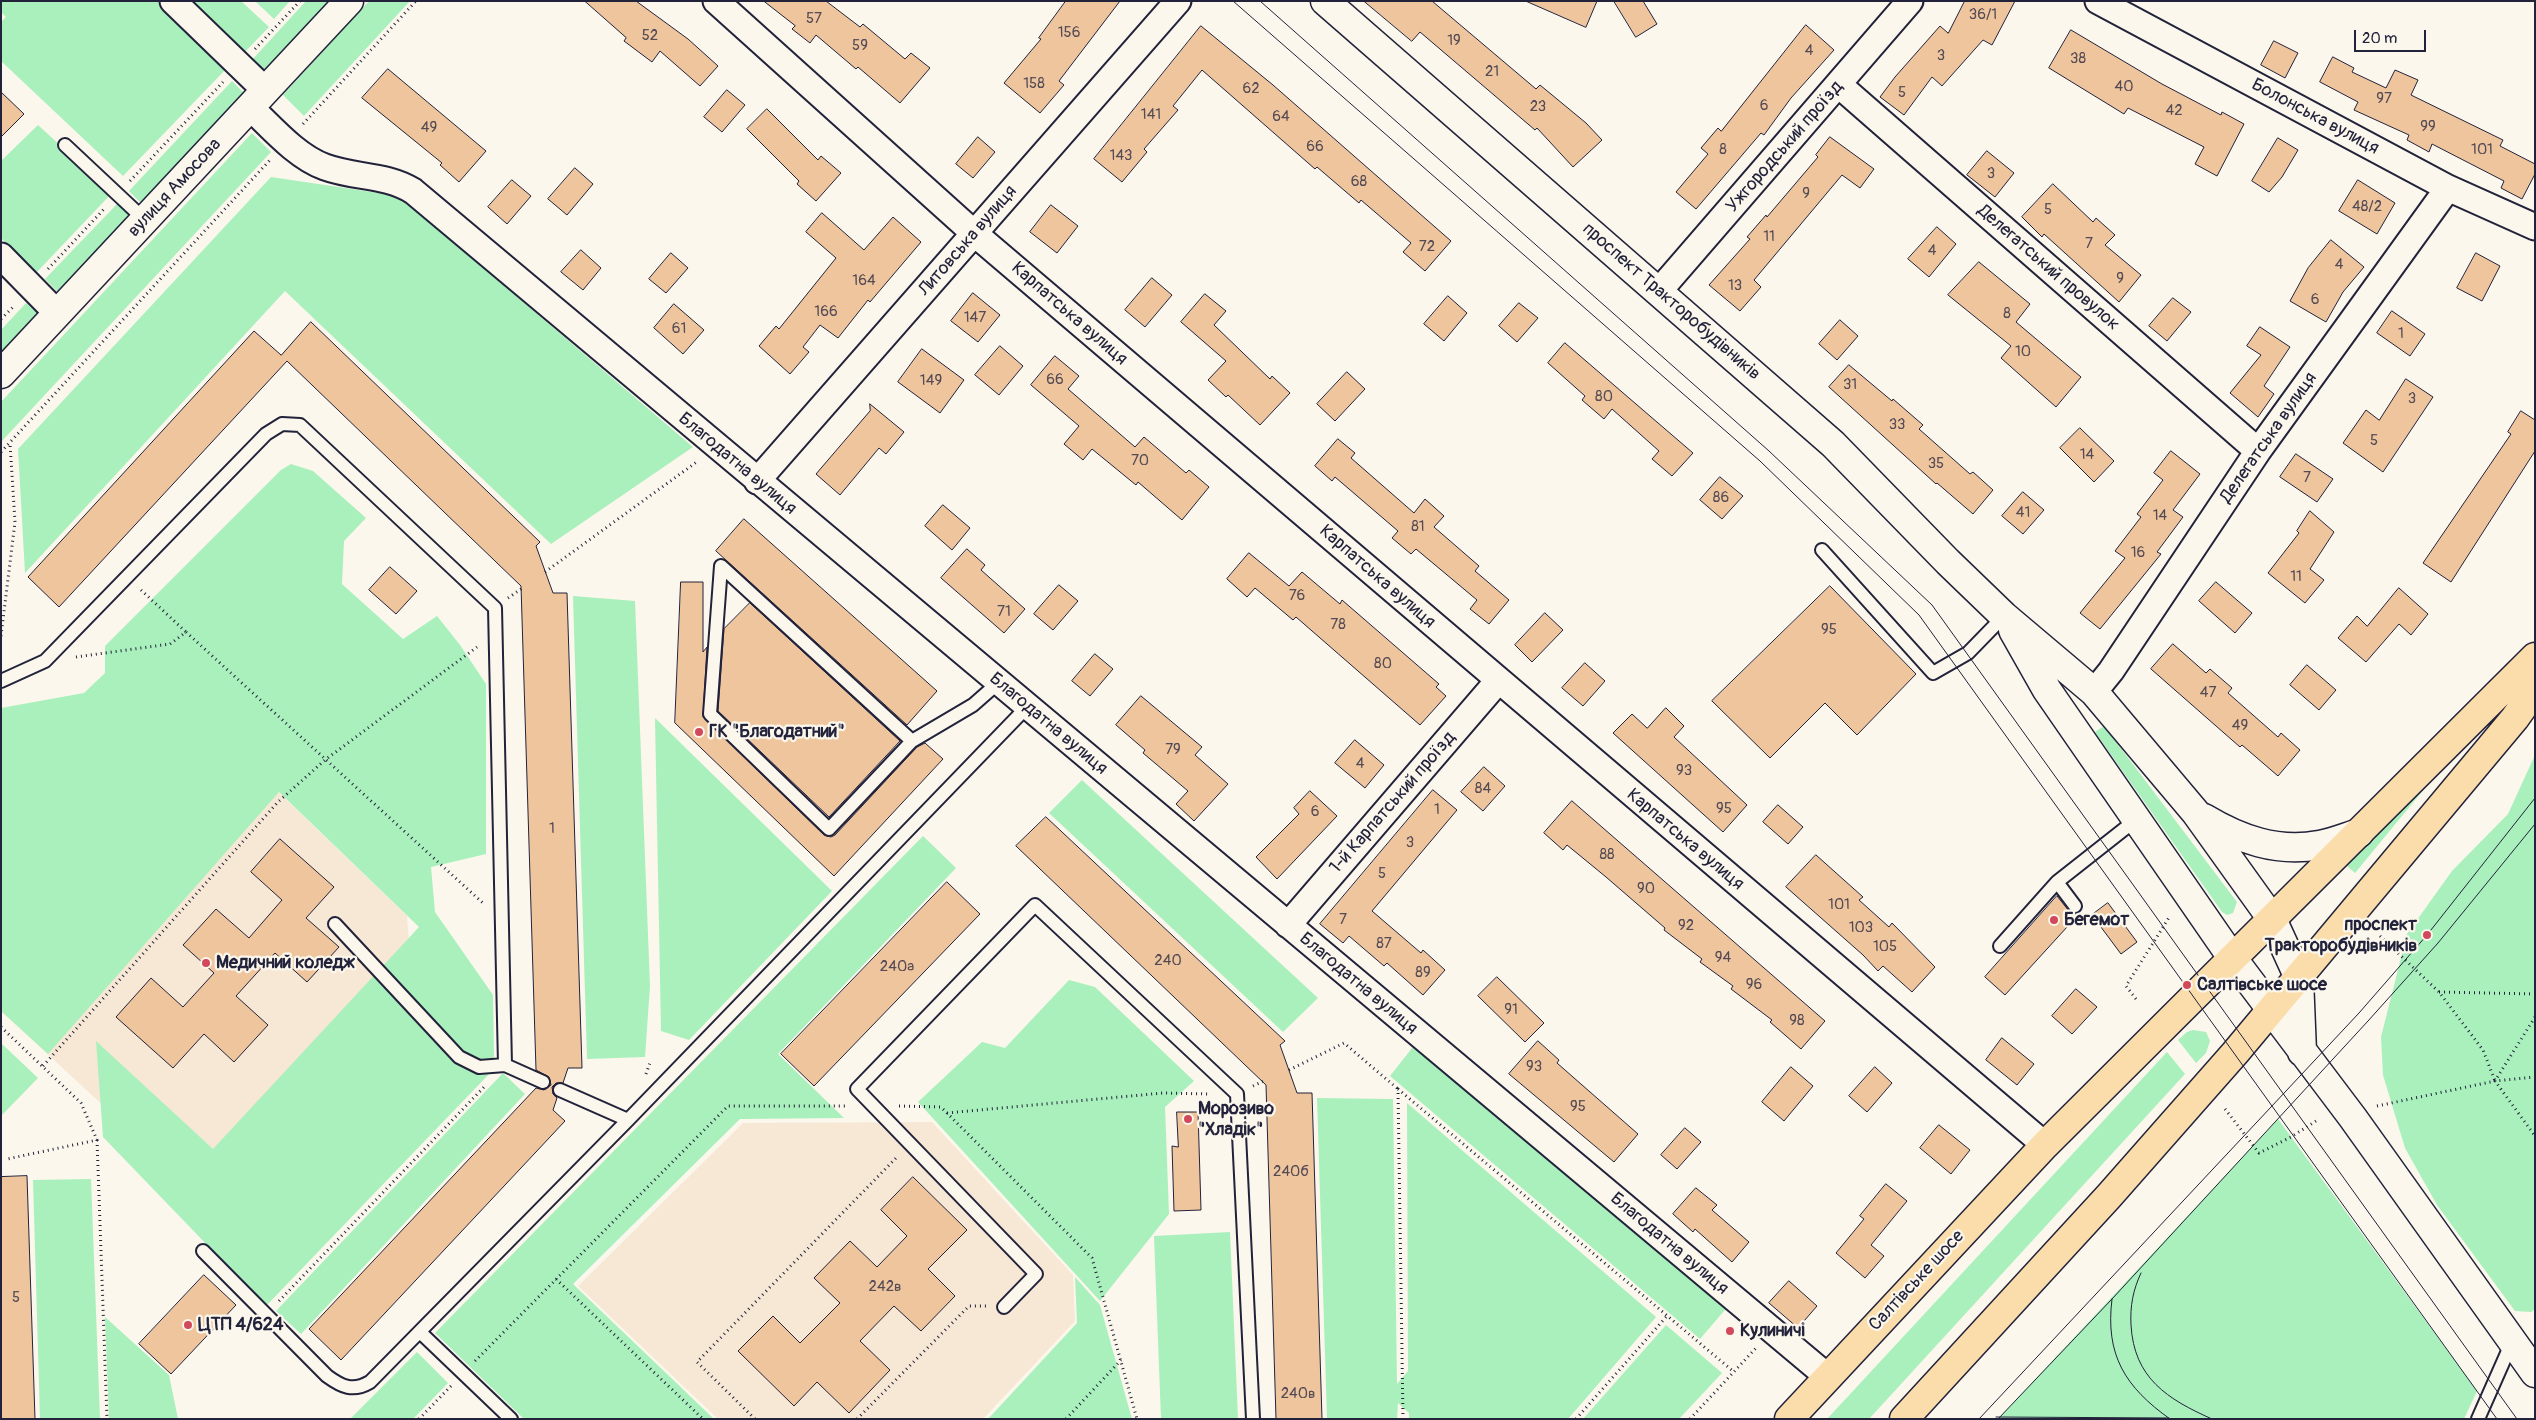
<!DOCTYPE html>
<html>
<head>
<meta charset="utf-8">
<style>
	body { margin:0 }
	#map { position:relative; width:2536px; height:1420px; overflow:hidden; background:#fbf7ec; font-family:Pangolin,sans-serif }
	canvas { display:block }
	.frame { position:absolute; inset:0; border:2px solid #22223b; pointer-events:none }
	.scale { position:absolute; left:2354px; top:30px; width:72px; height:22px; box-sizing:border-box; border:2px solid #22223b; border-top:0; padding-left:6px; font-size:15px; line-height:18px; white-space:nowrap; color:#22223b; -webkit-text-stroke:4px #fbf7ec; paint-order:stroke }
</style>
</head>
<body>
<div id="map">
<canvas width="2536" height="1420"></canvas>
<div class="frame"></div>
<div class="scale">20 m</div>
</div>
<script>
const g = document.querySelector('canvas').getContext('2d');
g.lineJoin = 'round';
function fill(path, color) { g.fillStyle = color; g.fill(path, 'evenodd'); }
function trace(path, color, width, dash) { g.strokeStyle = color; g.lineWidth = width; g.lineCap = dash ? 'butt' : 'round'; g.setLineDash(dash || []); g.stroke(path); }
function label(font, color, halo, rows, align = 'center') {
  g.font = font + ' Pangolin,sans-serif'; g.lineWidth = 4.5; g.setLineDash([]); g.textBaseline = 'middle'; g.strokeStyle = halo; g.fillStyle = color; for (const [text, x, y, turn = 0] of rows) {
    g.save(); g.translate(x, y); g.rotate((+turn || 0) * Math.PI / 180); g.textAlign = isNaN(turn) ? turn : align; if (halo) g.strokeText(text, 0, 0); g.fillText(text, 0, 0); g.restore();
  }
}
fill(new Path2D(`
	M179,696l228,220 8,109 -185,198 -229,-212v-123z
	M932,1122l141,153 2,46 -92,98h-265l-140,-133 165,-163z`), '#f7e8d5');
fill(new Path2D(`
	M1,1h156l70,67 -104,108 -122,-115v-39l5,-5 -5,-5z
	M182,1h59l28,26 -29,30z
	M255,1h35l-16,18z
	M306,1h26l-67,73 -14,-13z
	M369,1h41l-106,115 -21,-21z
	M232,81l14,14 -103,110 -14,-14z
	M38,125l74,68 -76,80 -35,-35v-77z
	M252,133l19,19 -270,290v-40z
	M271,177l128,19 294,251 -142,97 -266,-253 -260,282 -7,-124z
	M119,202l14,13 -74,78 -14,-14z
	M26,303l12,11 -37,40v-24z
	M291,464l22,7 53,47 -22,23 -2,43 61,55 34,-23 23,29 26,39v170l-55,13 4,45 58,83 1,60 -3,17 -225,234 -163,-169 -7,-96 117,108 206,-222 -140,-135 -231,262 -47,-43v-303l83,-15 21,-20v-27l176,-176z
	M573,596l62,5 15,385 -5,71 -58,2z
	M655,718l177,173 -143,149 -28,-9z
	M2104,726l133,176 -4,11 -6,2 -5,-3 -127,-180z
	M2535,755v554l-4,3 -16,-1 -78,-106 -32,-57 -22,-73 -2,-38 26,-103 45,-63 56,-57z
	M2416,779l9,9 -70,85 -17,-15z
	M1082,780l236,218 -35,34 -234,-219z
	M923,836l33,32 -178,186 66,64 -104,1 -167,165 141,135h-190l-89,-86z
	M1069,980l26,7 99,94 -29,26 4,107 -69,87 -182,-199 64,-60 23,6z
	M2193,1030l13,2 4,9 -4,12 -10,10 -18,-23 9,-8z
	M1,1043l37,35 -37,38z
	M1416,1043l314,261 -30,35 -310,-263z
	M2167,1052l18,22 -316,345h-42z
	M503,1073l22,21 -224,240 -25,-23z
	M1317,1098l76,1 4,285 11,-13 -1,-268 249,214 -88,102h-159v-6l-11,-10 -1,16h-70z
	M2278,1119l199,272 -13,28h-466z
	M91,1179l9,240h-60l-7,-239z
	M1230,1232l8,187h-77l-7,-183z
	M1075,1277l25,28 32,114h-144l89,-96z
	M105,1317l64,58 9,44h-69z
	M1666,1325l56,48 -43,46h-96z
	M417,1352l31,31 -35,36h-63z`), '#a9f0bc');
const building = new Path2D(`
	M585,1h51l52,38 30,27 -18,20 -40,-35 -8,11 -28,-21 2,-3z
	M764,1h62l34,26 3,-3 42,35 6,-6 19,15 -30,35 -42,-36 -2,2 -40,-34 -6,8 -18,-14 3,-3z
	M1066,1h54l-61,80 5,4 -24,28 -36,-30 37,-44 -2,-1z
	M1364,1h68l104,88 4,-4 46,38 16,17 -29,27 -36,-39 -2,2 -115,-98 -8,9z
	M1526,1h71l-11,26z
	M1614,1h29l14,23 -21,13z
	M1965,1h50l-23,44 -9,-5 -41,46 -10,-9 -28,38 -24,-18 15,-20 45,-51 8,7z
	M1806,25l28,25 -43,48 -27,37 -3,-2 -65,76 -20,-17 32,-38 -7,-6 17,-20 3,3z
	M1201,26l72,59 178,156 -26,30 -22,-19 8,-9 -50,-43 -2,3 -42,-36 -2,2 -113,-99 -29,36 5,4 -34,39 3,3 -25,30 -28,-23z
	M2071,30l91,54 59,31 1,-3 22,12 -27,52 -22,-12 9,-17 -76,-39 -4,6 -75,-46z
	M2274,41l24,12 -13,25 -24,-13z
	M2333,57l21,11 -2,4 34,16 9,-18 23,10 -7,15 92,45 -3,6 35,18v10l-13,25 -21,-11 3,-7 -72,-37 -3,8 -22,-12 2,-5 -55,-25 4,-8 -38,-20z
	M388,69l98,82 -27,31 -19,-17 2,-2 -80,-65z
	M727,90l18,15 -23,27 -18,-15z
	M1,92l23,22 -23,23z
	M767,109l51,51 3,-4 20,17 -25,28 -19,-17 2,-3 -52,-52z
	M978,137l17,15 -22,26 -17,-14z
	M1830,137l44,32 -14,19 -18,-13 -88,105 7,7 -21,24 -31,-26 41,-46 -3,-2 19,-22 1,2 51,-60 -2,-2z
	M2278,138l20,12 -16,27 -13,15 -17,-11z
	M1987,151l27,22 -19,24 -28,-22z
	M575,168l18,16 -26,31 -19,-16z
	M512,180l19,16 -24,28 -19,-17z
	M2358,180l37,23 -18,31 -38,-23z
	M2053,184l40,38 3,-4 19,17 -10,10 36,30 -22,27 -75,-68 -2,3 -20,-20z
	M1051,205l27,21 -21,27 -27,-21z
	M822,213l42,37 29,-33 28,25 -51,60 -2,-2 -30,38 -18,-13 -17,22 6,5 -19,22 -31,-28 17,-20 3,3 57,-71 -30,-26z
	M1937,227l19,17 -27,33 -21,-18z
	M2331,240l33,27 -21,25 -17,30 -36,-21 18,-33z
	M581,250l20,18 -18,22 -22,-18z
	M671,253l17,15 -22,25 -17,-14z
	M2476,253l24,13 -18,35 -25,-13z
	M1979,262l51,42 -14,18 65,55 -25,30 -55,-49 10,-12 -63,-51z
	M1152,278l20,17 -27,32 -20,-17z
	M973,293l27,22 -22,27 -27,-21z
	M1205,294l21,17 -12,14 56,54 2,-3 18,17 -30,32 -32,-30 -2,2 -18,-17 18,-19 -45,-39z
	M1448,296l19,17 -23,28 -20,-17z
	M2173,298l18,14 -24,29 -18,-15z
	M1519,303l19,15 -21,24 -18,-16z
	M674,304l30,26 -21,24 -29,-26z
	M2392,311l33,23 -15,22 -33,-23z
	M1840,320l18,16 -21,24 -18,-16z
	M311,322l229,220 -4,4 17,47h14l15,475h-14l-5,15h-7l-4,4 1,7 4,4 -4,12 12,11 -224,239 -32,-31 227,-241 8,2 7,-5 -2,-8 -13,-7 -15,-484 -234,-225 -228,246 -31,-30 226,-246 27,24z
	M2260,327l30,20 -26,39 10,8 -16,23 -28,-24 31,-38 -14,-9z
	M1565,343l128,110 -21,23 -20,-17 7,-8 -47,-42 -8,10 -22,-19 3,-4 -37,-33z
	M1000,346l23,20 -24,29 -24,-20z
	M922,349l42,31 -24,33 -42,-31z
	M1055,356l24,20 -11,13 67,58 9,-10 42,36 3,-3 20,17 -27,33 -44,-38 -2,3 -44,-36 -9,11 -19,-16 15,-18 -48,-41z
	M1849,365l43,36 1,-2 30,26 -4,4 51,45 3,-2 20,18 -20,24 -36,-31 -1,1 -107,-97z
	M1347,372l18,17 -30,32 -18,-17z
	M2406,379l27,18 -50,75 -40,-29 23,-33 13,10z
	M870,404l34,28 -18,22 -7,-6 -39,47 -24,-21 54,-63z
	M2521,411l14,9v31l-84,131 -28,-19 88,-129 -3,-2z
	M2080,428l34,33 -20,21 -34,-34z
	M1338,439l17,14 -4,5 63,55 11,-14 19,17 -10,11 45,39 -4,5 34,29 -20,24 -19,-15 7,-9 -61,-51 -5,5 -19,-16 6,-7 -63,-54 -3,4 -17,-15z
	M2171,451l29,23 -27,36 10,7 -26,35 4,2 -61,75 -20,-16 45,-55 -10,-7 26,-34 -4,-3 26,-34 -9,-7z
	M2296,454l37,25 -16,23 -37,-25z
	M1720,477l23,19 -21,23 -22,-19z
	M2023,492l21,18 -21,24 -21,-18z
	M943,505l27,23 -18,22 -27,-24z
	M2310,511l24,21 -24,37 14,11 -19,23 -37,-30 31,-40 -2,-2z
	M744,519l193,172 -30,34 -191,-174z
	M967,549l18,16 -4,5 44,39 -21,24 -63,-55z
	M1249,553l40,33 13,-14 38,32 2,-4 97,84 -3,3 10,9 -26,29 -124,-108 -3,3 -38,-32 -8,9 -20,-18z
	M390,567l27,24 -21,23 -27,-24z
	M681,582h22v70l4,-5 -4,70 121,118 7,2 4,-2 82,-88 8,-4 18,16 -109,117 -159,-153z
	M2216,582l36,31 -17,20 -36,-32z
	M1059,585l19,16 -25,29 -19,-16z
	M1830,586l86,88 -59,61 -32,-32 -55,55 -58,-57z
	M2399,588l29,26 -17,21 -12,-11 -33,38 -28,-24 19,-22 10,10z
	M750,603l150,138 -71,76 -111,-106 6,-82z
	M1545,613l18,17 -31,32 -17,-17z
	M2173,644l33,29 4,-4 22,19 -4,5 50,44 3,-4 19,17 -22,26 -36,-31 -2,2 -89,-78z
	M1095,654l18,15 -23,27 -18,-15z
	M1585,663l20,18 -22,25 -21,-18z
	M2307,665l29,25 -17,20 -29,-25z
	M1141,696l61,51 -7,8 33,29 -34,37 -18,-17 12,-13 -45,-38 2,-3 -29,-25z
	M1666,708l18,18 -10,11 73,68 -24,27 -110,-99 19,-19 15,14z
	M1355,740l29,25 -19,23 -30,-25z
	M1484,767l21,19 -22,25 -22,-19z
	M1433,790l24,20 -85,101 49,42 2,-3 22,20 -22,25 -36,-32 -3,3 -35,-30 -6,7 -23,-19z
	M1310,791l27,25 -60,63 -21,-22 43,-43 -5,-6z
	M1572,801l253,220 -24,28 -31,-27 2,-2 -41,-31 2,-3 -33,-24 2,-3 -38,-29 1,-2 -59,-51 -39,-32 -4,5 -19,-17z
	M1778,805l25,22 -15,17 -25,-22z
	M1046,817l239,224 -5,4 17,48h15l10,326h-46l-10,-334 -250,-239z
	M280,839l54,48 -28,31 33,29 -32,35 -32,-29 -39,43 32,29 -34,37 -30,-28 -31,34 -57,-51 35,-39 32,29 31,-34 -31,-28 33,-36 33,29 33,-38 -31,-28z
	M1816,855l47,42 -4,3 30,27 3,-4 43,44 -23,25 -29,-26 -5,5 -15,-16 -77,-68z
	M947,882l33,32 -166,172 -33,-32z
	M2057,896l12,15 9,4 -73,80 -20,-18z
	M2108,903l29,39 -16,12 -29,-39z
	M1497,977l47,46 -19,19 -47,-46z
	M2076,989l21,18 -25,27 -20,-18z
	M2002,1038l32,26 -17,21 -31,-25z
	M1538,1041l21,19 -2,3 81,71 -24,28 -105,-88z
	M1791,1067l22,19 -29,35 -22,-19z
	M1875,1067l17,16 -25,29 -18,-16z
	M1177,1112h21l3,98 -27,1 -2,-65 6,1z
	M1939,1125l31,25 -19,24 -31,-26z
	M1685,1128l16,14 -24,27 -16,-14z
	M27,1176l8,243h-34v-242z
	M913,1177l54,53 -39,39 27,27 -34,35 -27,-25 -34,35 30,29 -41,43 -32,-31 -23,24 -56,-55 35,-35 27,27 40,-40 -26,-25 36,-37 27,26 30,-31 -26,-26z
	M1886,1184l21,17 -36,44 13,11 -19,22 -29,-25 28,-34 -4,-3z
	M1696,1188l21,17 -5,5 37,32 -17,20 -37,-33 -2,3 -20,-18z
	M204,1275l32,30 -65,69 -32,-30z
	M1789,1281l28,25 -19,22 -29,-25z`);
fill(building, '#efc59e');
trace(building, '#22223b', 1);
const lane = new Path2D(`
	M65,145l80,75
	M1822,550l111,123 35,-20 36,-37
	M1,681l44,-20 221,-227 16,-10 18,1 195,183 10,457 38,17
	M912,741l-191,-175 -11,148 119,115 83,-88 61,-36 25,-22
	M2057,882l80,-63
	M335,924l124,133 20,10 26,-2
	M2000,946l57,-64 18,24
	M560,1090l68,30
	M203,1251l124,125c15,11 26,16 43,6l258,-262 399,-413
	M1004,1307l32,-33 -179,-185 178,-184 202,189 16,325
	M421,1333l90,86
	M2478,1419l34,-77`);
const street = new Path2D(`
	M173,1l93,90
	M716,1l259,233 1070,911
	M2098,1l350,187 87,39
	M1839,85l419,366
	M251,108c21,20 46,49 74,59 30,11 60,7 88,24l1415,1186
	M1,256l56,57
	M1659,291l251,-290
	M757,481l421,-480
	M2094,692l17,-21 147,-220 190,-263
	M1288,925l210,-244`);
const secondary = new Path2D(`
	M1325,1l508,443 115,118 56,54 90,76 102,121 76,106 27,59 3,74
	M1,374l348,-373
	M2013,630l34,60 186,269 120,159 182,255
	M2204,818c35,21 73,35 115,27 13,-2 27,-8 40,-12`);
const primary = new Path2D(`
	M1789,1419l256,-274 490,-488
	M1904,1419l205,-223 126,-143 280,-335 20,-28`);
trace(lane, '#22223b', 16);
trace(street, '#22223b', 29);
trace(secondary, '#22223b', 31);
trace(primary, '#22223b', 31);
trace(new Path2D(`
	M255,49l45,-48
	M303,124l113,-123
	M130,181l93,-99
	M48,269l57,-61
	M1,319l14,-14
	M1,452l269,-292
	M545,572l153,-111
	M141,590l45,42
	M508,598l16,-11
	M1,636l14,-114 -5,-79
	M76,657l94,-13 16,-12 298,272
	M2380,936l59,56 44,58 12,31
	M2439,992l96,2
	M2136,999l-10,-13 44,-70
	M2535,1017l-40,64 40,55
	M1,1027l80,76 16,37 -90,19
	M43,1066l235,-264 47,-42 152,-113
	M1289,1070l55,-27 54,46
	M646,1074l5,-14
	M1253,1086l13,-6
	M899,1106l42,1 151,151 45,161
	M2377,1106l118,-25 40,-4
	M2225,1109l34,44 32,-16 25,-16
	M947,1113l216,-20 45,1
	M97,1140l10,279
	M556,1279l147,140
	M279,1301l206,-215
	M475,1361l253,-255h120
	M419,1419l33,-34
	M755,1419l-58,-57 200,-205
	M857,1419l112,-113h17
	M1066,1419l55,-59
	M1403,1419l-5,-330 336,283
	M1576,1419l91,-103
	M1690,1419l66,-71`), '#22223b', 3, [1, 4]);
trace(lane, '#fbf7ec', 12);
trace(street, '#fbf7ec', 25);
trace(secondary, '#fbf7ec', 28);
trace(primary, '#faddab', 28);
trace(new Path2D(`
	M1233,1l527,460 159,154 578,804
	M1260,1l509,450 163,154 585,814
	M2141,1273c-8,17 -11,33 -10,52 3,53 36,74 81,94
	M2112,1299c-7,56 13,88 58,120
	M1996,1417l173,1
	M1979,1419l380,-406 68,-78 108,-137
	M1998,1419l114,-120 256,-278 70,-78 97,-119`), '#22223b', 1);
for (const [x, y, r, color] of [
	[699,732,5,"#d1495b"],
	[2054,920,5,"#d1495b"],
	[2427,935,5,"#d1495b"],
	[206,963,5,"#d1495b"],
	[2187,985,5,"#d1495b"],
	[1188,1119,5,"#d1495b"],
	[188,1325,5,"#d1495b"],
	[1730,1331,5,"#d1495b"]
]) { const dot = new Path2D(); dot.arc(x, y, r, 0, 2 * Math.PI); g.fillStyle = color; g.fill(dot); trace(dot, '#fbf7ec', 2); }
label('15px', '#554b54', null, [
	["36/1",1983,15],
	["57",814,19],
	["156",1069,33],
	["52",650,36],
	["19",1454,41],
	["59",860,46],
	["4",1809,51],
	["3",1941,56],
	["38",2078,59],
	["21",1492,72],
	["158",1034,84],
	["40",2124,87],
	["62",1251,89],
	["5",1902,93],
	["97",2384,99],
	["6",1764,106],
	["23",1538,107],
	["42",2174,111],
	["141",1151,115],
	["64",1281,117],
	["99",2428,127],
	["49",429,128],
	["66",1315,147],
	["8",1723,150],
	["101",2482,150],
	["143",1121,156],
	["3",1991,174],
	["68",1359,182],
	["9",1806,194],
	["48/2",2367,207],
	["5",2048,210],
	["11",1769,237],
	["7",2089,244],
	["72",1427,247],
	["4",1932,251],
	["4",2339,265],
	["9",2120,279],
	["164",864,281],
	["13",1735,286],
	["6",2315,300],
	["166",826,312],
	["8",2007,314],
	["147",975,318],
	["61",679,329],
	["1",2401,334],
	["10",2023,352],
	["66",1055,380],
	["149",931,381],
	["31",1850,385],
	["80",1604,397],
	["3",2412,399],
	["33",1897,425],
	["5",2374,441],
	["14",2087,455],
	["70",1140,461],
	["35",1936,464],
	["7",2307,478],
	["86",1721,498],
	["41",2023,513],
	["14",2160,516],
	["81",1418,527],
	["16",2138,553],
	["11",2296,577],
	["76",1297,596],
	["71",1004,612],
	["78",1338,625],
	["95",1829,630],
	["80",1383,664],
	["47",2208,693],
	["49",2240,726],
	["79",1173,750],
	["4",1360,764],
	["93",1684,771],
	["84",1483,789],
	["95",1724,809],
	["1",1437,810],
	["6",1315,812],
	["1",552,829],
	["3",1410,843],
	["88",1607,855],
	["5",1382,874],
	["90",1646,889],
	["101",1839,905],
	["7",1343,920],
	["92",1686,926],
	["103",1861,928],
	["87",1384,944],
	["105",1885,947],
	["94",1723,958],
	["240",1168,961],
	["240а",897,967],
	["89",1423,973],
	["96",1754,985],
	["91",1511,1010],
	["98",1797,1021],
	["93",1534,1067],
	["95",1578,1107],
	["240б",1291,1172],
	["242в",885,1287],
	["5",16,1298],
	["240в",1298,1394]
]);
label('18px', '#22223b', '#fbf7ec', [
	["Болонська вулиця",2315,117,28],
	["Ужгородський проїзд",1785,147,-49],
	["вулиця Амосова",175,188,-47],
	["Литовська вулиця",968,241,-49],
	["Делегатський провулок",2048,268,41],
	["проспект Тракторобудівників",1671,302,41],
	["Карпатська вулиця",1069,314,41],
	["Делегатська вулиця",2269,438,-55],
	["Благодатна вулиця",737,464,40],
	["Карпатська вулиця",1377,577,41],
	["Благодатна вулиця",1048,724,40],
	["1-й Карпатський проїзд",1393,803,-49],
	["Карпатська вулиця",1685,840,40],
	["Благодатна вулиця",1358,984,40],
	["Благодатна вулиця",1669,1244,40],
	["Салтівське шосе",1917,1281,-47]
]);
label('bold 18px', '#22223b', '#fbf7ec', [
	["ГК \"Благодатний\"",709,732],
	["Бегемот",2064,920],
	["проспект",2417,925,"right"],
	["Тракторобудівників",2417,946,"right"],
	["Медичний коледж",216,963],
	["Салтівське шосе",2197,985],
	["Морозиво",1198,1109],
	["\"Хладік\"",1198,1130],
	["ЦТП 4/624",198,1325],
	["Кулиничі",1740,1331]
], 'left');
</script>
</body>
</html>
